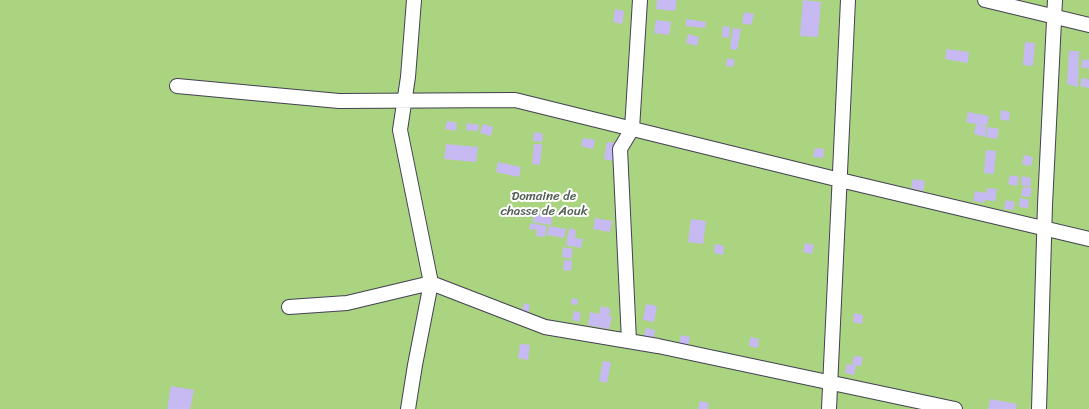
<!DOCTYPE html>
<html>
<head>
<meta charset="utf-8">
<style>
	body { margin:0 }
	canvas { display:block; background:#f2f0de }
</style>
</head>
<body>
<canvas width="1089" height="409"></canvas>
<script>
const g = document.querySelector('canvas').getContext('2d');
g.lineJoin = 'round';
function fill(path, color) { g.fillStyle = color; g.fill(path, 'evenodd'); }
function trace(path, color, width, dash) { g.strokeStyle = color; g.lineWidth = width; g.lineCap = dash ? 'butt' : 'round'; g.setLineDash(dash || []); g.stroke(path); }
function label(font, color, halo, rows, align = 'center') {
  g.font = font + ' Sriracha,sans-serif'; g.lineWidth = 4; g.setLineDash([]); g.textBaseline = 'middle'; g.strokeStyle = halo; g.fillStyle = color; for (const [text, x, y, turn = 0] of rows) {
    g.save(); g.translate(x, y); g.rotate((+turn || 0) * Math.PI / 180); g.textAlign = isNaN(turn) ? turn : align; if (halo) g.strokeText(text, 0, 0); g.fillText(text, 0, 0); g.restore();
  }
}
fill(new Path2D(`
	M0,0h1089v409h-1089z`), '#aad480');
fill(new Path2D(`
	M657,0h20l-2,11 -19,-2z
	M803,0l18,2 -3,35 -18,-1z
	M615,9l9,2 -2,13 -9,-2z
	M744,12l10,2 -3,11 -9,-2z
	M686,19l20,3 -1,6 -19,-2z
	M656,20l15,2 -2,13 -15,-2z
	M723,26l7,1 -1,11 -7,-1z
	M733,28l8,1 -4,21 -7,-1z
	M688,34l11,3 -2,9 -11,-3z
	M1025,42l10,1 -2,23 -10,-1z
	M947,49l22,3 -1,11 -23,-4z
	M1069,51h10l-1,36 -11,-3z
	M727,58l8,2 -2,7 -7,-1z
	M1083,59l6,1v9l-8,-2z
	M1082,78l7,1v9l-9,-2z
	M1001,110l9,2 -1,9 -9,-2z
	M968,112l21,4 -2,10 -21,-4z
	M447,121l10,2 -1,8 -11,-2z
	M467,123l12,2 -1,6 -12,-1z
	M483,124l10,3 -2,9 -11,-3z
	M976,124l11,3 -2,10 -11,-3z
	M988,127l11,2 -2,10 -11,-2z
	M534,132l9,2 -1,8 -9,-1z
	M583,138l12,2 -2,9 -12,-3z
	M607,142l10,1 -3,18 -10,-2z
	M446,144l32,3 -2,15 -32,-3z
	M534,144h8l-2,21 -8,-1z
	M815,148l9,1 -1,9 -10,-1z
	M986,150l10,1 -2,23 -10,-1z
	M1024,155l9,2 -2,9 -9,-2z
	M498,162l23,5 -2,10 -23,-5z
	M1010,175l9,2 -2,9 -9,-2z
	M1022,176l9,2 -1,9 -9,-2z
	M913,179l12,2 -2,10 -12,-3z
	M1023,187l9,1 -2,9 -9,-1z
	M987,188l10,1 -2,12 -10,-1 -1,3 -11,-2 2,-10 11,2z
	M1020,198l9,2 -1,8 -9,-1z
	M1006,200l9,2 -2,8 -9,-1z
	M534,214l18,3 -1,8 -18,-3z
	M595,218l17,3 -2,11 -17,-3z
	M691,219l15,2 -3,23 -15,-2z
	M530,223l17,3 -2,11 -9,-1 1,-6 -8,-1z
	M549,226l17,3 -2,9 -17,-3z
	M569,228l7,2 -1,8 8,1 -2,9 -15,-3z
	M805,243l9,2 -2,9 -9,-2z
	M715,244l9,2 -1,9 -9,-2z
	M563,247l10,2 -2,10 -9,-2z
	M564,260l8,1 -1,10 -8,-1z
	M572,298l6,1 -1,6 -6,-1z
	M524,303l6,2 -2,8 -6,-1z
	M646,304l11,2 -3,16 -11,-2z
	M601,306l10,3 -2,7 3,1 -3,12 -21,-4 2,-13 9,2z
	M574,311l7,2 -2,9 -7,-2z
	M854,313l9,2 -1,9 -9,-2z
	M646,328l9,2 -2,12 -10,-2z
	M681,335l9,2 -2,9 -9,-2z
	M750,337l9,2 -1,9 -9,-2z
	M520,344l10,1 -2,15 -10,-2z
	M854,356l9,1 -2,9 -9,-1z
	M603,361l8,1 -4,21 -8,-2z
	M847,364l9,2 -2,9 -9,-2z
	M171,386l23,4 -4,19h-23z
	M990,399l27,5 -1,5h-28z
	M700,401l9,2 -1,6h-10z`), '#c7baf3');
const minor = new Path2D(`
	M985,0l104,25
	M177,86l162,15 176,-1 325,80 249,59
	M289,307l58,-4 84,-20 114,44 113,19 297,63
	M629,341l-9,-192 12,-20 8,-129
	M408,409l7,-44 16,-82 -31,-153 8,-53 6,-77
	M829,409l19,-409
	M1039,409l6,-204 10,-205`);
trace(minor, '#414153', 16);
trace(minor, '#fff', 14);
label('13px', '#526053', '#fff', [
	["Domaine de",544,197],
	["chasse de Aouk",544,212]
]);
</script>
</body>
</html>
